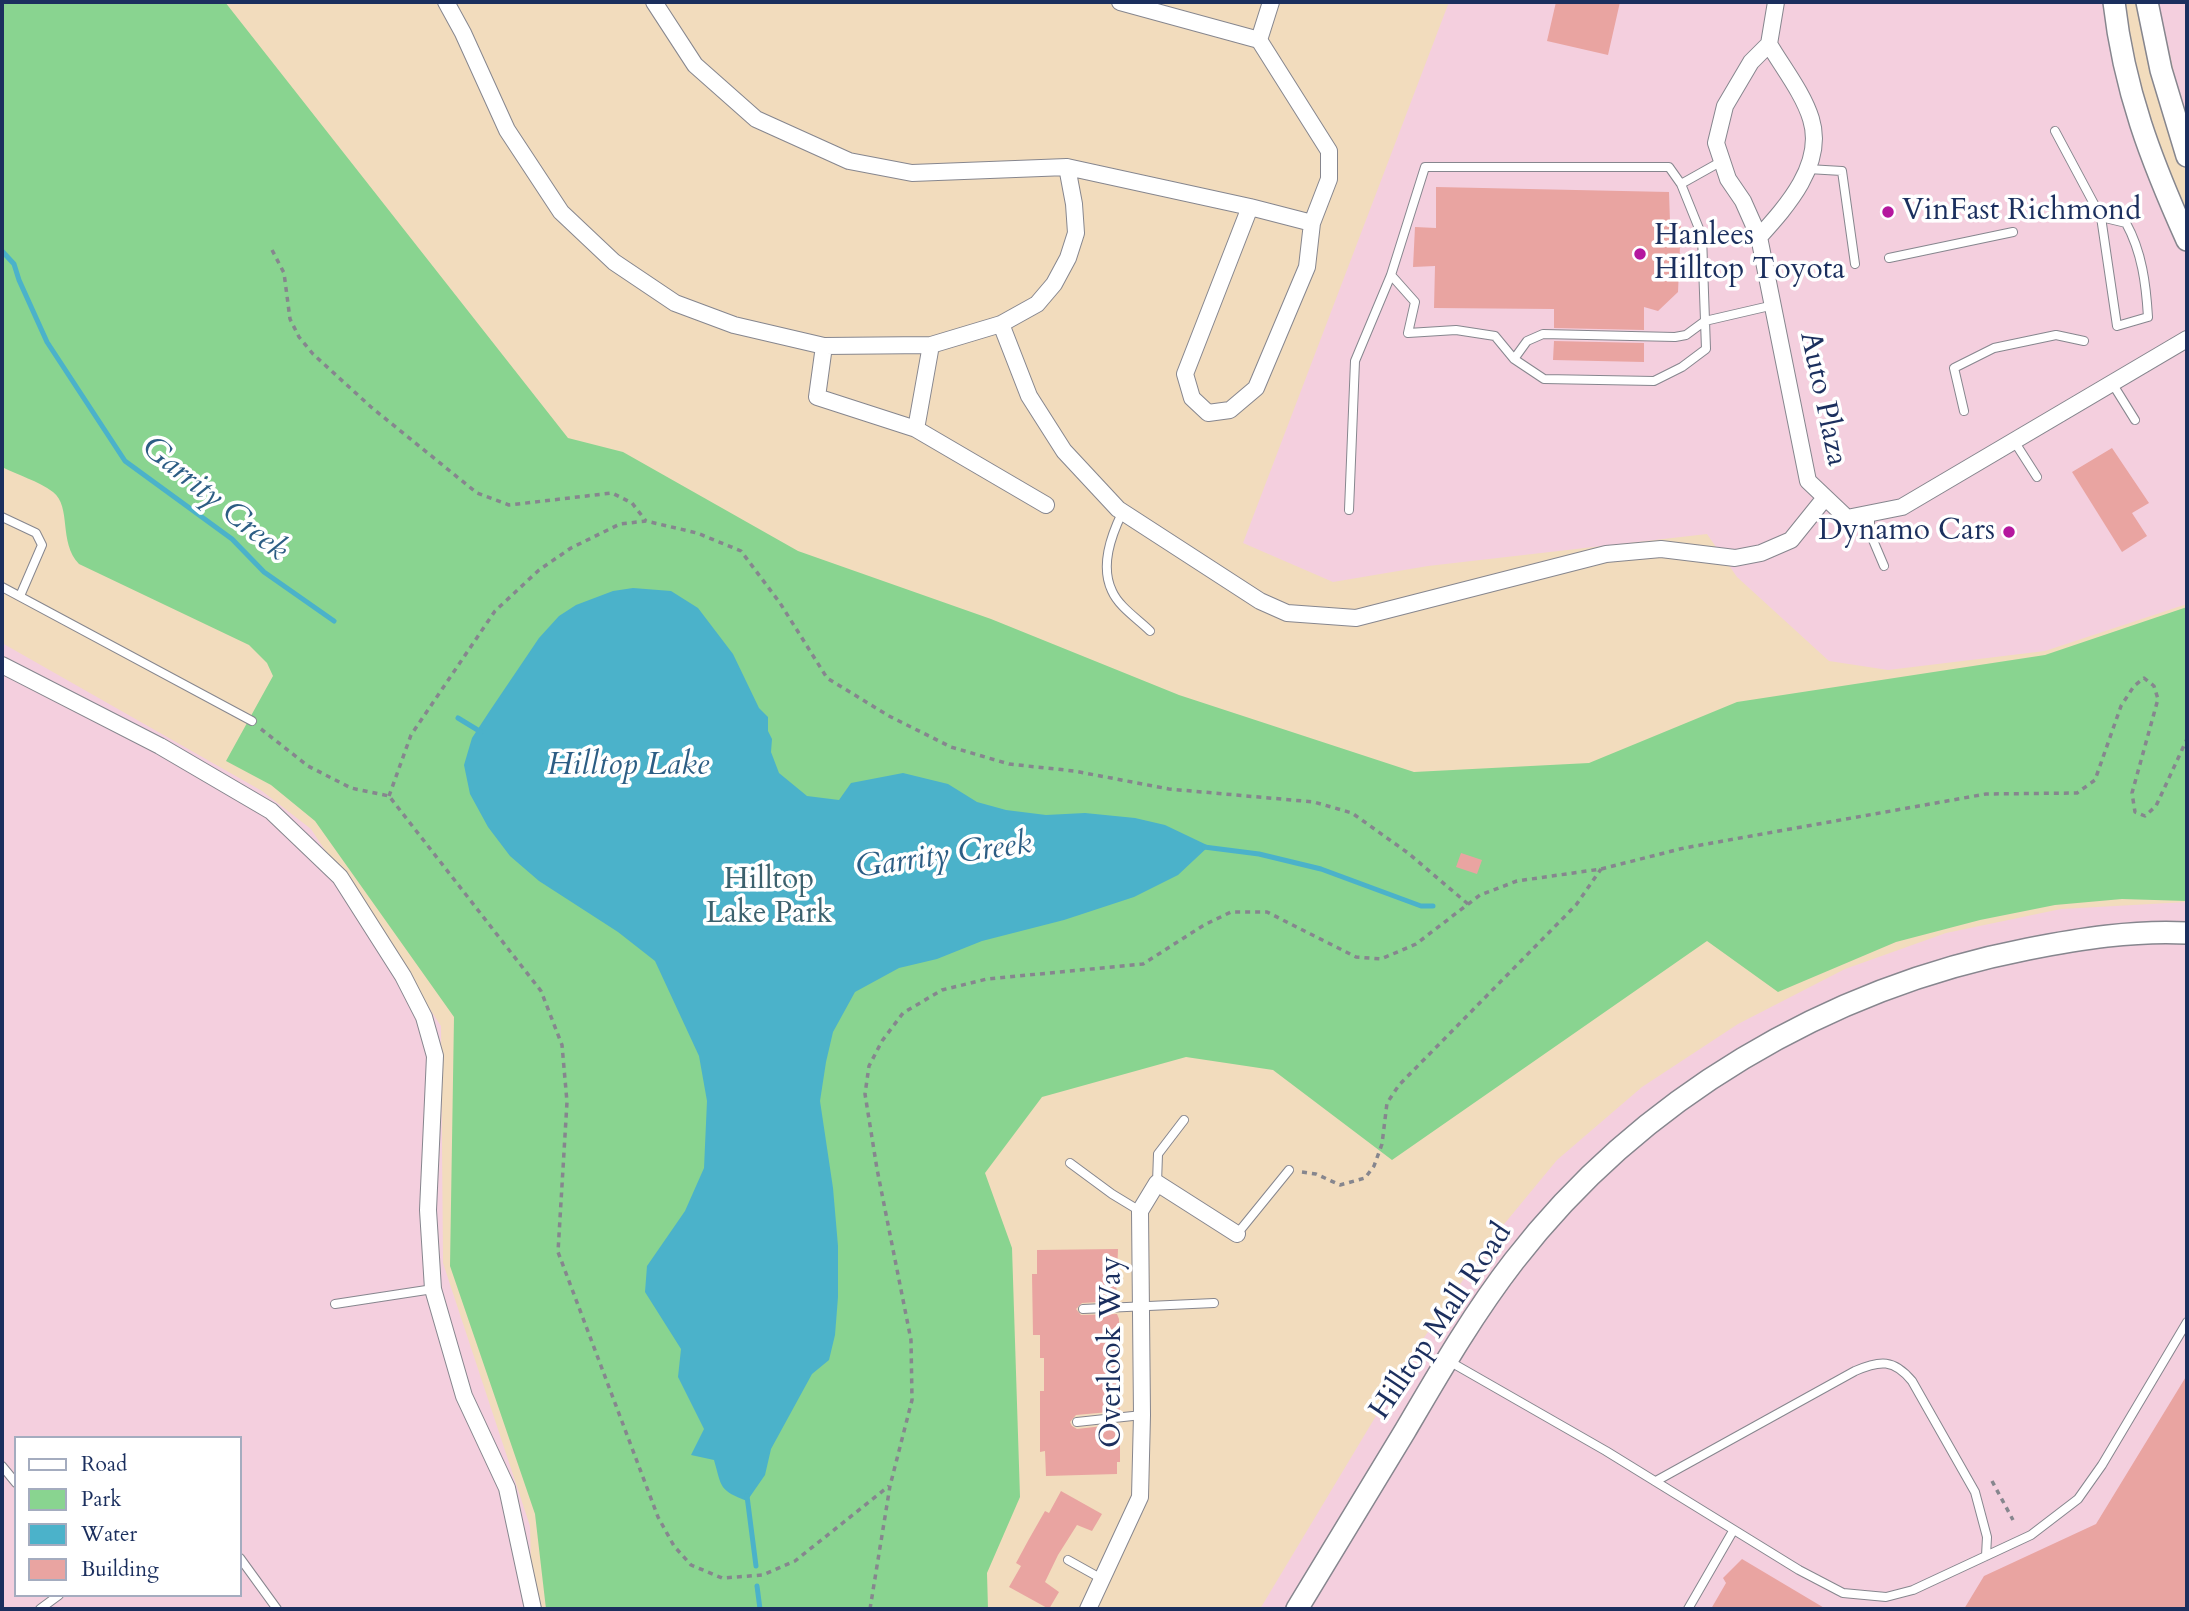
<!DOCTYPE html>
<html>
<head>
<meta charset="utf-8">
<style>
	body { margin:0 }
	#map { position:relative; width:2189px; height:1611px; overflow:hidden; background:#f2dcbd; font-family:Cardo,serif }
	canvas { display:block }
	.frame { position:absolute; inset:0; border:4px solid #1b2f5e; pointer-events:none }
	.legend { position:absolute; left:14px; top:1436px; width:228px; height:161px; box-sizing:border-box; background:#fff; border:2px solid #a4acbf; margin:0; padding:9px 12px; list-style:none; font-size:21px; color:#1b2f5e }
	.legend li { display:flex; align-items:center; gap:14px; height:35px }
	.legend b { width:35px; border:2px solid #a4acbf }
</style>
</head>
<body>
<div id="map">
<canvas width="2189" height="1611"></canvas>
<div class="frame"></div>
<ul class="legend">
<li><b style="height:9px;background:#fff"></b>Road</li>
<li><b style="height:19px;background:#89d490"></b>Park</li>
<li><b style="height:19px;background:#4bb2ca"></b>Water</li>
<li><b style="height:19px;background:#e9a4a1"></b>Building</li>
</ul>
</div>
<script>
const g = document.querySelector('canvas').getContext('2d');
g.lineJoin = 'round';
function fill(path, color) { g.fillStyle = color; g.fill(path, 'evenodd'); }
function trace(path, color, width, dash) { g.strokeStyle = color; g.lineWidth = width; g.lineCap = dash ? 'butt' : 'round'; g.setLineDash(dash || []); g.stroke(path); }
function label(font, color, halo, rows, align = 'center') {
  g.font = font + ' Cardo,serif'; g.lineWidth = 7; g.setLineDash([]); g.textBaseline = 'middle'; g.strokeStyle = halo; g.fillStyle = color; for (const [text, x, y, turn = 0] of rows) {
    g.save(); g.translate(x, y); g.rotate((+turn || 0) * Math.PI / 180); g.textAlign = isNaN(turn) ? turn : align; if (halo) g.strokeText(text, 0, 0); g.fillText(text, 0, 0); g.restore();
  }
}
fill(new Path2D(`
	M1449,2h663l75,244v358l-142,47 -157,19 -59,-9 -92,-84 -30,-43 -279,32 -95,16 -90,-39z
	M2158,2h29v127z
	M2,643l260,148 49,38 130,197 2,237 87,263 2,83h-530zM16,1438h224v157h-224z
	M2187,902v707h-927l155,-258 71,-105 71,-86 85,-73 96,-63 107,-55 101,-36 115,-24z`), '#f4cfde');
fill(new Path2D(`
	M2,2h223l343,436 55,14 175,99 193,68 188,76 235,77 175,-9 148,-61 308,-47 142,-48v294l-65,-2 -67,6 -75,15 -84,22 -118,50 -71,-51 -315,219 -119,-90 -87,-13 -144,40 -57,76 27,75 8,249 -33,76 1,36h-442l-11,-95 -85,-248 4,-249 -139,-196 -44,-36 -45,-24 47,-85 -6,-13 -18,-18 -170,-81c-21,-22 -7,-57 -26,-72 -15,-11 -35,-17 -51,-25z`), '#89d490');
fill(new Path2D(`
	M633,588l38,3 27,17 35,46 26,54 9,9v14l4,8 -1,13 8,21 28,23 32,4 12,-17 52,-10 45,11 29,18 29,8 40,5 39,-2 50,5 30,7 44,21 -31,29 -44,22 -70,23 -82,21 -45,18 -38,9 -44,24 -22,40 -7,30 -6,39 13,87 5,58v51l-3,38 -6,25 -17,14 -41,75 -6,26 -18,26c-28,-11 -25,-13 -33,-41l-23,-5 13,-26 -26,-52 3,-28 -36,-57 2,-26 38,-55 19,-43 3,-67 -8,-45 -44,-95 -37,-29 -79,-51 -29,-25 -22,-29 -18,-33 -6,-29 8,-27 17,-26 50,-74 20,-22 17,-11 37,-14z`), '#4bb2ca');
trace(new Path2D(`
	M2,251l12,13 5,16 28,62 78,119 107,78 32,33 70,49
	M458,718l23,14
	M1204,847l55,7 62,15 100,37h12
	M747,1496l9,70
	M757,1586l3,23`), '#4bb2ca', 5);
fill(new Path2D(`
	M1556,2h64l-12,53 -61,-14z
	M1436,187l233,5 1,30 11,1 -3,69 -20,19 -14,-4v23l-90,-2v-19l-120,-1 1,-42 -22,1 2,-40 21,1z
	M1554,341l90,2v19l-91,-2z
	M2112,448l37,55 -17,10 15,23 -25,16 -50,-80z
	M1461,853l21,7 -5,14 -21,-7z
	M1118,1249l-2,52 -34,2 -6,6 5,6 36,-1 2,5 1,92 -44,4 -6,7 2,4 5,3 43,-5v38h-3v12l-71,2 -1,-25 -5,1v-61h4v-33h-4v-23h-7l-1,-61h5v-24z
	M2187,1375v234h-223l20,-33 112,-52z
	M1061,1491l41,23 -10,17 -15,-6 -19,30 -13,27 14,10 -10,17 -40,-22 12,-21 -5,-3 13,-24 16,-28 4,2z
	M1742,1559l84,50h-115l15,-26 -3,-5z`), '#e9a4a1');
const service = new Path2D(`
	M2055,131l46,86 16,109 31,-9c-2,-33 -6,-65 -22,-94l-25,-6
	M1808,169l34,2 13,93
	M1889,258l124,-26
	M1391,275l24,27 -7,31 48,-3 39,6 19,23 30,20 110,2 28,-14 24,-18 -4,-113 -21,-52 41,-23
	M1514,359l13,-18 16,-7 132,3 11,-2 19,-14 69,-16
	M2112,383l23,37
	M1964,411l-10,-43 40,-20 62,-13 28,6
	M2014,441l23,36
	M1349,510l6,-149 36,-86 34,-108h244l12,17
	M1122,513c-11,23 -22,53 -10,78 7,16 26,28 38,40
	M1870,513v20l14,33
	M2,517l34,16 6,12 -22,51
	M2,587l250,134
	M1070,1163l42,31 28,17
	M1157,1183l1,-29 26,-34
	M1237,1234l52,-64
	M335,1304l98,-15
	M1083,1309l131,-6
	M1447,1360l159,91 193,119 44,23 43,4 27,-7 118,-55 47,-36 24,-34 85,-143
	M1077,1422l65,-7
	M2,1466l14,17
	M1656,1481l199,-110c25,-11 39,-12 57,10l63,111 12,45 -1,19
	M240,1558l37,51
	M1068,1560l34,19
	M40,1609l19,-14
	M1688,1609l45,-78`);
const minor = new Path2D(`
	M446,2l17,31 44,97 54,82 53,50 61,41 59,22 90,21 107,-1 70,-21 36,-20 17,-20 14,-26 8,-25 -2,-29 -7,-37
	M654,2l41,63 61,54 93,42 63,12 155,-6 183,40 62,16
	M1120,2l139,38
	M1776,2l-7,42 -18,18 -26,44 -9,37 12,36 15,22 16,36 49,244 39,37 55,-11 285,-168
	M1259,40l12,-38
	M1250,207l-65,167 7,24 16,15 22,-3 26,-22 51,-121 5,-44 17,-44v-28l-70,-111
	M1759,237c28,-31 66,-73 52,-118 -8,-26 -28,-51 -42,-75
	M1001,324l28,72 35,55 54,58 142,92 27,12 69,5 250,-64 55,-5 74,9 26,-5 30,-13 33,-41
	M824,346l-7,51 99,32 130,76
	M916,429l15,-84
	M2,665l158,81 111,65 69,66 63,99 21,41 11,39 -7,154 5,79 31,107 43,92 26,121
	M1088,1609l52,-112 2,-82 -2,-204 17,-28 80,51`);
const tertiary = new Path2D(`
	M2114,2c10,88 37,158 73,238
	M2147,2l14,68 26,86
	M1297,1609c36,-59 72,-119 108,-178 34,-58 68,-117 109,-170 126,-163 313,-273 514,-312 51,-10 106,-19 159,-16`);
trace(service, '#86868e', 10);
trace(minor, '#86868e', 18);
trace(tertiary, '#86868e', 24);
trace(new Path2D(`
	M272,250l12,23 6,46 9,18 14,17 58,53 106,86 32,12 103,-12 20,10 14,18
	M261,729l47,37 43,22 38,8 152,195 21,54 5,57 -9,150 100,265 16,29 17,19 31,13 41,-3 32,-14 94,-75
	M389,796l22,-61 84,-124 44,-41 32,-22 49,-24 26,-3 51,12 44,18 39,52 47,75 62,38 62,31 58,17 65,7 95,18 145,13 38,11 56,40 60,51
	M1302,1172l14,2 24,11 25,-7 9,-12 8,-22 5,-41 12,-18 177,-180 25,-36
	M1992,1481l21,39
	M870,1609l20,-123 22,-86 -1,-60 -34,-171 -12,-75 4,-28 13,-25 21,-28 39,-23 45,-11 156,-15 61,-39 27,-13h36l89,45 25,2 35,-15 64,-49 37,-14 84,-12 83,-21 302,-54 91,-1 18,-13 26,-74 13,-20 10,-8 10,8 4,13 -26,94 3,19 10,4 11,-10 31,-67`), '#86868e', 3.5, [5, 5]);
trace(service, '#fff', 8);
trace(minor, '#fff', 16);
trace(tertiary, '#fff', 21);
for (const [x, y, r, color] of [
	[1888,212,7,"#b5179e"],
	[1640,254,7,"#b5179e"],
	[2009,532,7,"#b5179e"]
]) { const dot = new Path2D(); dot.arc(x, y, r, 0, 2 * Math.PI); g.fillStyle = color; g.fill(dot); trace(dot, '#fff', 2.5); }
label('30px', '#1b2f5e', '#fff', [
	["VinFast Richmond",1902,212],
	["Hanlees",1654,237],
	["Hilltop Toyota",1654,271],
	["Dynamo Cars",1995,532,"right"]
], 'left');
label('30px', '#1b2f5e', '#fff', [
	["Auto Plaza",1822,399,78],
	["Hilltop Mall Road",1442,1322,-56],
	["Overlook Way",1113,1352,-90]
]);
label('30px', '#3c616d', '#fff', [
	["Hilltop",769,881],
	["Lake Park",769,915]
]);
label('italic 32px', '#2c5d84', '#fff', [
	["Garrity Creek",214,500,39],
	["Hilltop Lake",628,767],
	["Garrity Creek",944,857,-8]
]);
</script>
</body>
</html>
